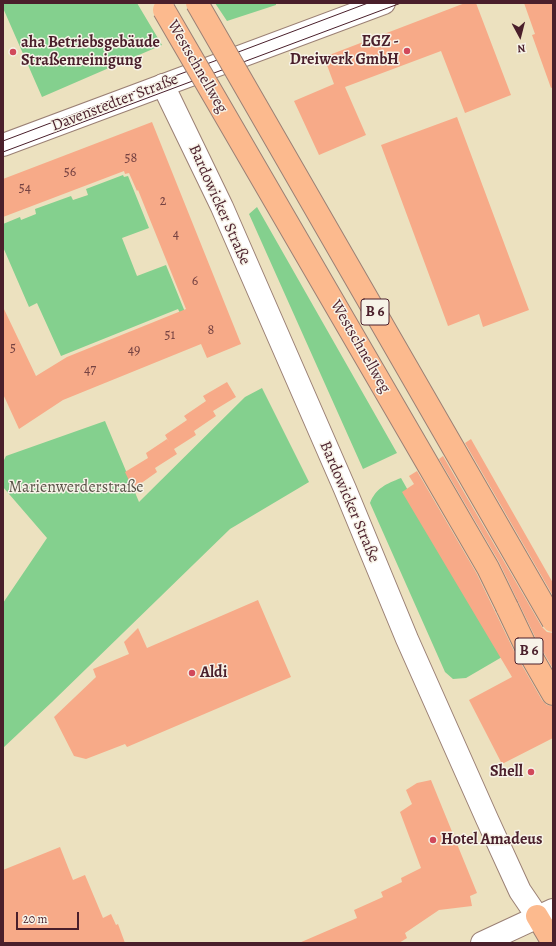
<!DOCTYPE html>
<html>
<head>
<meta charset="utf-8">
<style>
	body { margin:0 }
	#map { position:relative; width:556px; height:946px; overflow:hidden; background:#ece1bf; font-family:Alegreya,serif }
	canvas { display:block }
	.frame { position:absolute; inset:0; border:4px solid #4a1f2b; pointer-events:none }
	.north { position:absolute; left:500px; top:16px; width:40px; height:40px; -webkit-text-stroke:3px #f7f3e8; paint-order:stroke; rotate:173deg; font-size:11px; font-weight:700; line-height:16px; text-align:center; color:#4a1f2b }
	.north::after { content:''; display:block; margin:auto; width:14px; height:18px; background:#4a1f2b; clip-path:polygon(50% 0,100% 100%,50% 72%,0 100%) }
	.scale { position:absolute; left:16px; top:912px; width:63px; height:18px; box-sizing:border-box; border:2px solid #4a1f2b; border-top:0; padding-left:5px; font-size:12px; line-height:14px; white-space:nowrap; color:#4a1f2b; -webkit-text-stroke:3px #f7f3e8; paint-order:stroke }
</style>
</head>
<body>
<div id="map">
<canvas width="556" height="946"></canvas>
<div class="frame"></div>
<div class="north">N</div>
<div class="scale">20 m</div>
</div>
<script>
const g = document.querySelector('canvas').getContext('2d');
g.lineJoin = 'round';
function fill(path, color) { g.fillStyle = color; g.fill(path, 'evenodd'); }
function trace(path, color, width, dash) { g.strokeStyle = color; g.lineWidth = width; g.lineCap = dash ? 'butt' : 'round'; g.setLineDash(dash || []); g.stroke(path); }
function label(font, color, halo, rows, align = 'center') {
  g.font = font + ' Alegreya,serif'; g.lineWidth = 3; g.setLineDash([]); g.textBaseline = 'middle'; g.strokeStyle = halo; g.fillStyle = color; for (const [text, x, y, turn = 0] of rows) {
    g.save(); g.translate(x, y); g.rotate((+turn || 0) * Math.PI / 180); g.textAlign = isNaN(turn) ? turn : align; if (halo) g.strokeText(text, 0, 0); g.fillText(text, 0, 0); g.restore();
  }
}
fill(new Path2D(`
	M3,3h134l25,42 -120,52 -39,-89z
	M215,3h61v2l-49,16z
	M123,175l1,2 4,-1 21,52 -27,10 15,38 29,-11 19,47 -5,1 -2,-4 -117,47 -24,-53 -8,4 -26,-60v-23l17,-7 1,3 15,-6 -1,-5 36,-13 2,4 15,-5 -2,-6z
	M257,207l140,246 -34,16 -114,-255z
	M262,388l47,94 -79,47 -178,173 -49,46v-145l44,-65 -44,-51v-25l3,-6 99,-35 34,81 106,-105z
	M401,478l101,179 -36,21 -13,1 -8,-7 -75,-169c6,-15 16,-19 31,-25z`), '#84d08e');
fill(new Path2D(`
	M465,3h11l35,92 -46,18 -24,-62 -96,36 21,48 -47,20 -25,-54 40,-17 -10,-27z
	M524,3h29v84l-2,1 -19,-53 3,-1z
	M457,117l72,193 -46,17 -4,-13 -31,12 -67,-181z
	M152,122l89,222 -34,14 -6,-14 -138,56 -44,29 -16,-35v-87l33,69 31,-19 119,-48 -48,-119 -1,1 -8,-18 -4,1 -1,-3 -121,46v-38z
	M227,382l9,15 -23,14 3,5 -22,15 2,4 -22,14 3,5 -22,14 2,4 -24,17 -8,-17 23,-14 -2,-5 21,-14 2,3 -4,-7 22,-15 -3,-4 22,-15 -3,-5z
	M471,439l82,144v13l-88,-153z
	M443,456l99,171 5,5 6,1v36l-16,-28 -38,-79 -60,-103z
	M417,471l60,103 38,79 27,47 5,5 6,1v32l-51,26 -33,-64 43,-23 -110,-185 12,-8 -5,-8z
	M258,600l33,77 -164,70 -2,-3 -39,15 -12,-3 -20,-39 42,-40 -3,-8 36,-15 -5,-12 14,-14 9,20z
	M431,780l46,113 -7,3 2,10 -33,4 -34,23 2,5 -8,5h-100l58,-25 -3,-8 29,-13 -2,-5 21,-10 -1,-4 20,-10 -21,-56 12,-8 -6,-14 11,-7z
	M60,847l13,33 12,-5 18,43 8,-4 5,11 2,-1 7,19h-122v-73z`), '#f7aa88');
const minor = new Path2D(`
	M163,85l59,122 123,282 62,150 80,180 33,72 17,25`);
const tertiary = new Path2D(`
	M3,145l381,-142
	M482,943l71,-33`);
const trunk = new Path2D(`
	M507,607l19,40 27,47
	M537,916l16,27`);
trace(minor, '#9b8075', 24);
trace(tertiary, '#9b8075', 24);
trace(trunk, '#9b8075', 24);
trace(minor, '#fff', 22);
trace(tertiary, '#fff', 22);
trace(trunk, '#fcba8e', 22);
trace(new Path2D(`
	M3,141l365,-138
	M3,152l398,-149`), '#4a1f2b', 1);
const trunkBridge = new Path2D(`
	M197,3l356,618
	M164,10l324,558 19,39`);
trace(trunkBridge, '#9b8075', 24, []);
trace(trunkBridge, '#fcba8e', 22);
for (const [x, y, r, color] of [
	[407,51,4,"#d1495b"],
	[13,52,4,"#d1495b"],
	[192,673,4,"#d1495b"],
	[531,772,4,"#d1495b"],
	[433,840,4,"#d1495b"]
]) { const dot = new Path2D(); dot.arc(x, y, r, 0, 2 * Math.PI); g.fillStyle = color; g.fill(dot); trace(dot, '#f7f3e8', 1.5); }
label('14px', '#754242', null, [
	["58",131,159],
	["56",70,173],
	["54",25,189],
	["2",163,202],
	["4",176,235],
	["6",195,282],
	["8",211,331],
	["51",170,336],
	["5",13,349],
	["49",134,351],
	["47",90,371]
]);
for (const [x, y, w] of [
	[375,312,28],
	[529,651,28]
]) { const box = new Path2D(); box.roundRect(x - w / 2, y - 13, w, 26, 3); g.fillStyle = '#f7f3e8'; g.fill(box); trace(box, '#4a1f2b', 1); }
label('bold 15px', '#4a1f2b', null, [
	["B 6",375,312],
	["B 6",529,651]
]);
label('bold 16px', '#4a1f2b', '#f7f3e8', [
	["EGZ -",399,42,"right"],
	["Dreiwerk GmbH",399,60,"right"],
	["aha Betriebsgebäude",21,43],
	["Straßenreinigung",21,61],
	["Aldi",200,673],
	["Shell",523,772,"right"],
	["Hotel Amadeus",441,840]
], 'left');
label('16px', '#4a1f2b', '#f7f3e8', [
	["Westschnellweg",197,67,60],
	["Davenstedter Straße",115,103,-21],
	["Bardowicker Straße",219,205,66],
	["Westschnellweg",360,347,60],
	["Bardowicker Straße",349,502,67]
]);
label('16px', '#5b5449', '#f7f3e8', [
	["Marienwerderstraße",76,488]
]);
</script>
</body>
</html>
